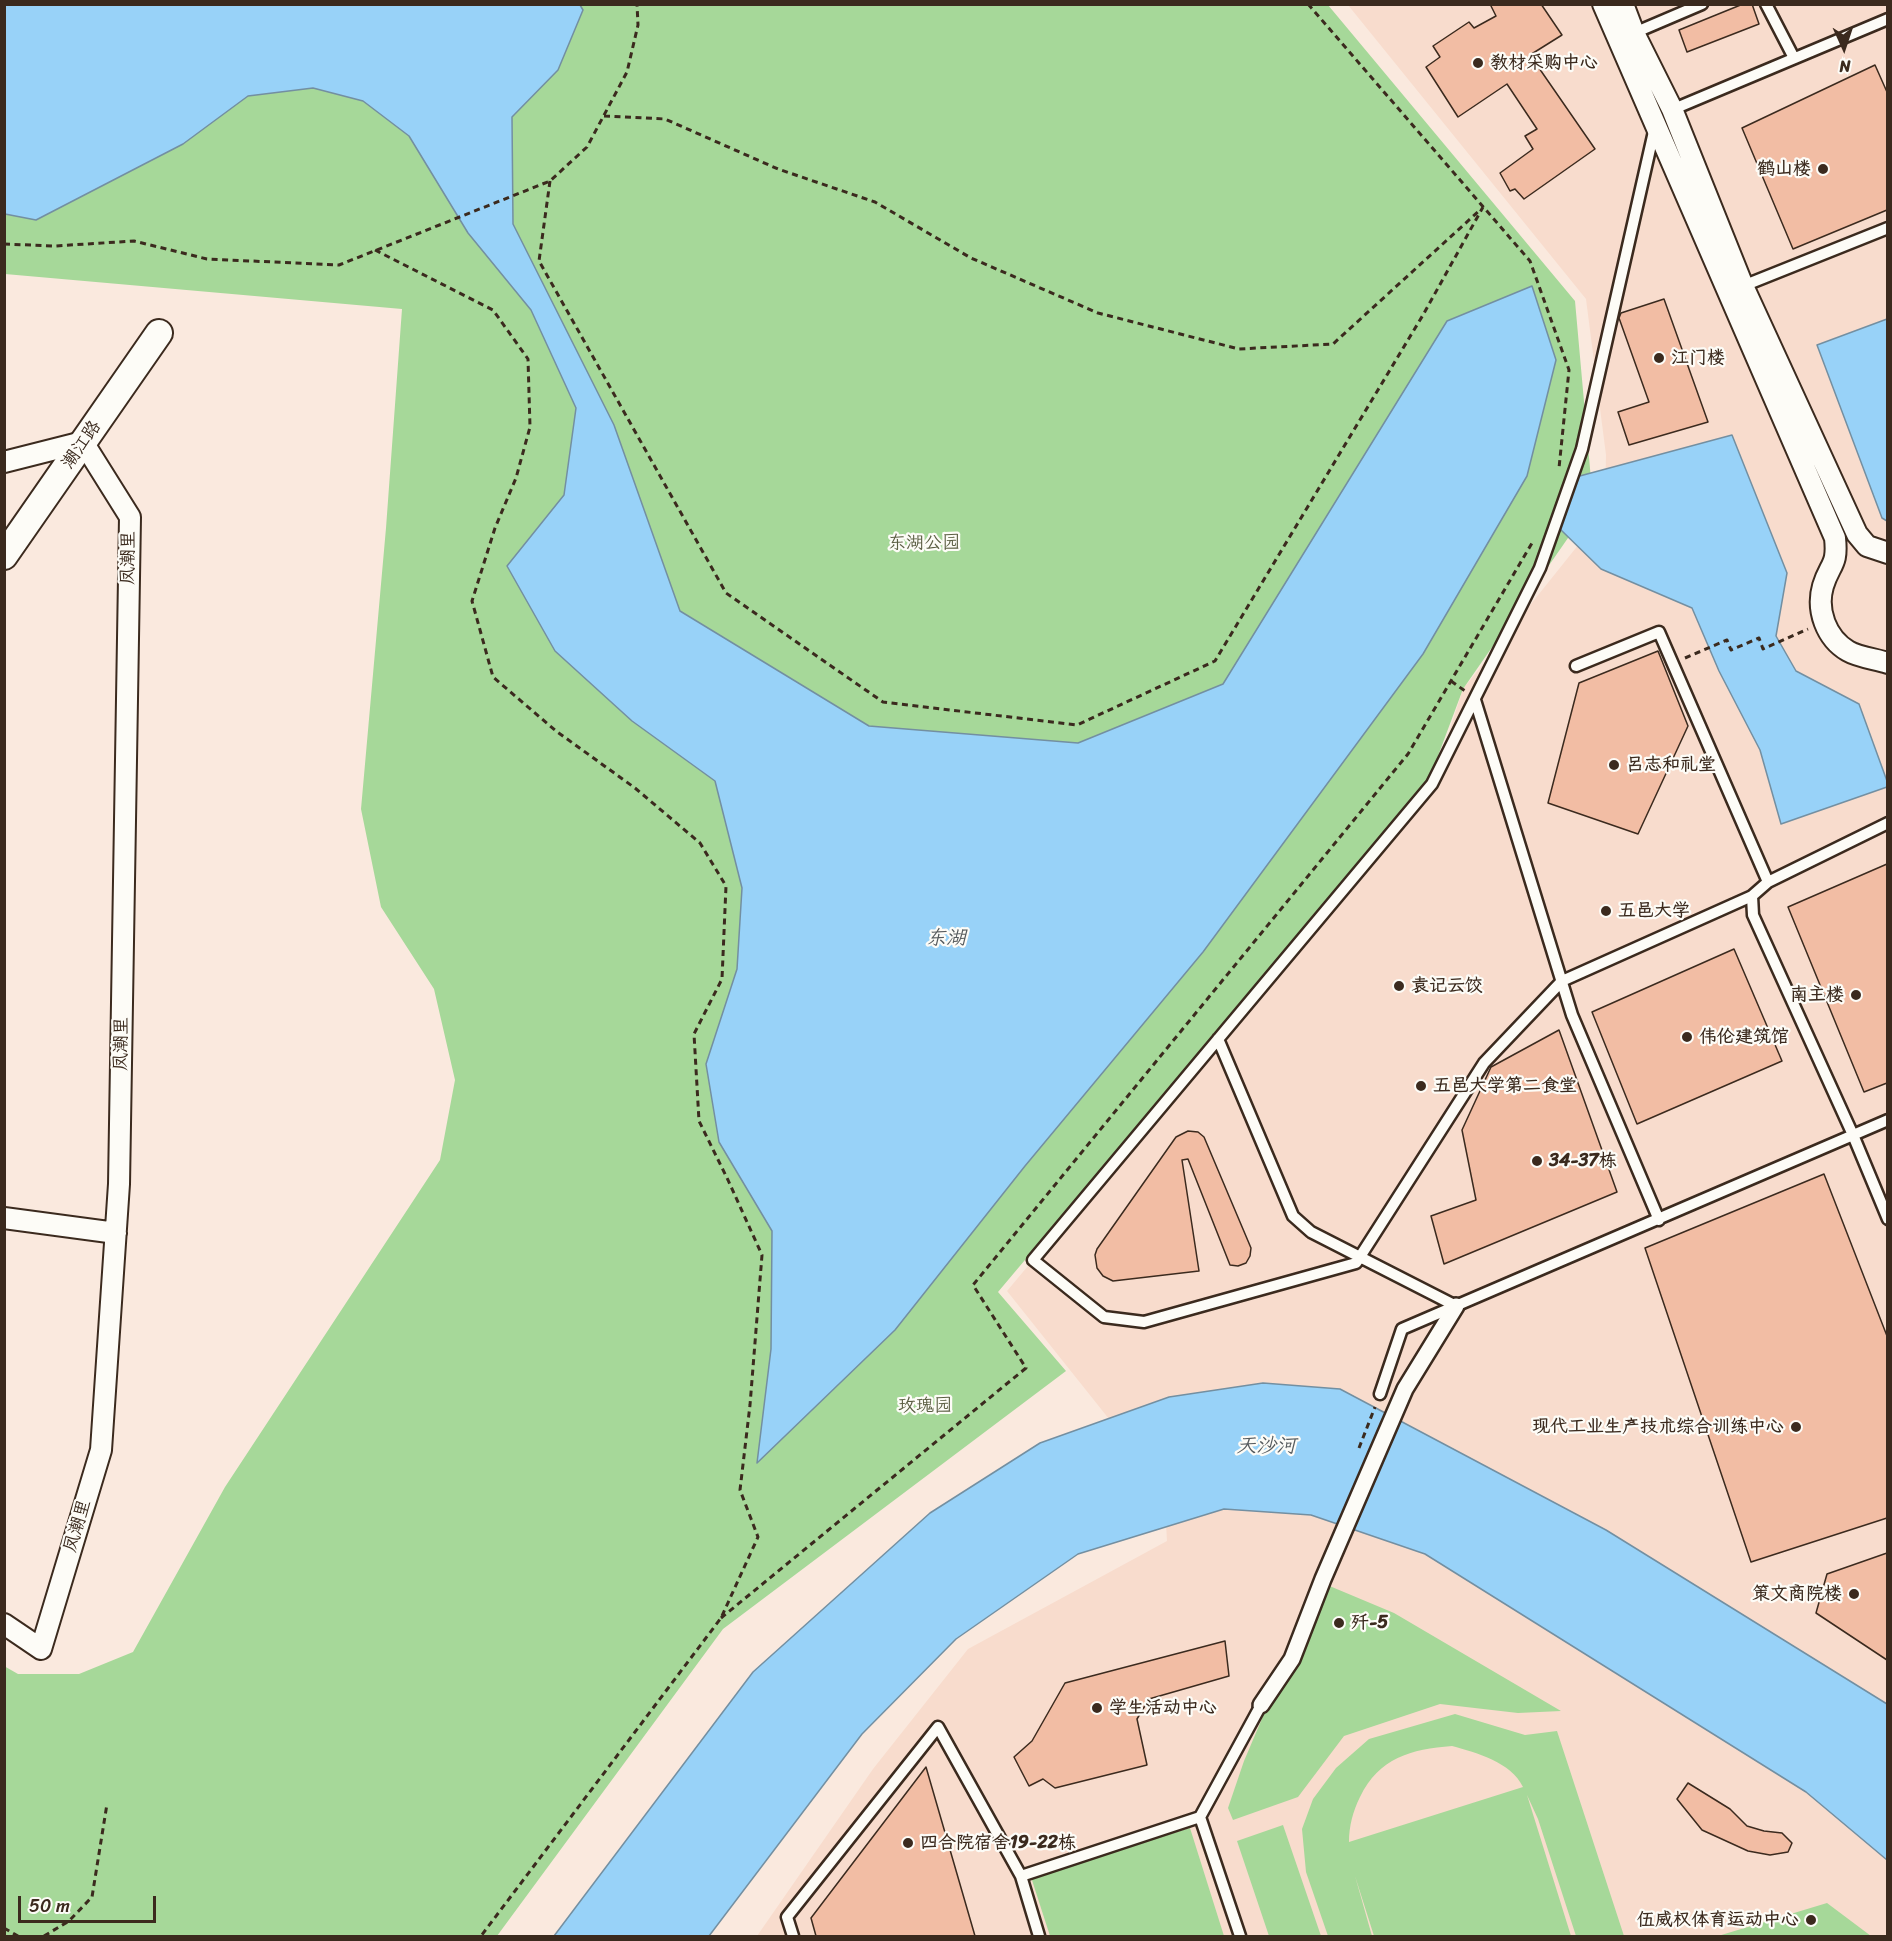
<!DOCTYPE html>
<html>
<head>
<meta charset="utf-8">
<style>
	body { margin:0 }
	#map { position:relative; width:1892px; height:1941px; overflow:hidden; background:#fae9de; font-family:Sriracha,sans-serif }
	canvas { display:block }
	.frame { position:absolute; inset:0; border:6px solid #3b2a1e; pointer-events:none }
	.north { position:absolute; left:1814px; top:18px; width:60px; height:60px; -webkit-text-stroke:4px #fdfcf7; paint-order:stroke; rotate:177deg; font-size:16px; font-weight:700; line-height:24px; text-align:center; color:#3b2a1e }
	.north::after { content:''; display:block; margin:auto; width:21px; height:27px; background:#3b2a1e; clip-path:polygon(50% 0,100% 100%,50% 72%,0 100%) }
	.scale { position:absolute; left:18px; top:1896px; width:138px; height:27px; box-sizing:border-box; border:3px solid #3b2a1e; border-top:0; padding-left:8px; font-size:18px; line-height:21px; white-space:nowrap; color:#3b2a1e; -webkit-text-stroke:4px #fdfcf7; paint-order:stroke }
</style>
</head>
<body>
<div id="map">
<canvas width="1892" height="1941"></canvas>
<div class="frame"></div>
<div class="north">N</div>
<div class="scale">50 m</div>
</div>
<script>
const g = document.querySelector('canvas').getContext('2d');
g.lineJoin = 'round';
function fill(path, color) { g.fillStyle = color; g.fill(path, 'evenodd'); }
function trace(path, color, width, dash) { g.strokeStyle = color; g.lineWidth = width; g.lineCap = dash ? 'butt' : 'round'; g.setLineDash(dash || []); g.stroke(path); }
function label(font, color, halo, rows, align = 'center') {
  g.font = font + ' Sriracha,"LXGW WenKai TC",sans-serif'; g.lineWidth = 4.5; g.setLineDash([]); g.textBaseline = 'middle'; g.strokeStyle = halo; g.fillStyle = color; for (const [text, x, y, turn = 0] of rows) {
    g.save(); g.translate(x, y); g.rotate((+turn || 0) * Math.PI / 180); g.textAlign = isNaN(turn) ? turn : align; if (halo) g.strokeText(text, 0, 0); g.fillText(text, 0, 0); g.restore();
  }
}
fill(new Path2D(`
	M1348,5h539v1931h-1130l116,-167 95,-120 199,-108 -3,-53 -157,-197 425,-507 31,-95 116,-145 26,-44 1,-45 -20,-156z`), '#f8dccd');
fill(new Path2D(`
	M5,5h1323l247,296 18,201 -130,187 -34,91 -431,512 68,79 -343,258 -226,307h-492l-1,-270 14,8h61l54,-22 92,-165 215,-327 15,-80 -21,-91 -53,-82 -20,-98 25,-281 16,-219 -397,-35z
	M1320,1582l74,31 167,98 -43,2 -78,-9 -96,32 -46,61 -65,23 -5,-12 16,-47z
	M1455,1714l70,21 32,-4 67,205h-48l-38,-117 -11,-24 44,141h-197l-19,-60 17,60h-44l-22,-64 -4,-43 11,-30 23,-31 33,-29zM1452,1746c25,7 59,16 71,41l-174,55c0,-16 4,-31 11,-45 19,-39 51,-48 92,-51z
	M1283,1825l38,111h-52l-32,-95z
	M1190,1828l34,108h-174l-19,-59z
	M1827,1903l44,33h-153z`), '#a6d899');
const water = new Path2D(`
	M4,5h576l3,5 -25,60 -46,47 1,107 101,201 66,186 189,115 209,17 145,-59 224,-363 85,-35 24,74 -29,116 -104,178 -220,298 -178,214 -130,164 -138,133 14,-114 1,-118 -53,-89 -13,-78 31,-95 5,-81 -27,-107 -83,-60 -77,-70 -48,-85 57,-71 12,-87 -45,-98 -63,-77 -59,-97 -46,-35 -50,-13 -65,8 -65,48 -147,76 -31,-6z
	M1887,319h1l-1,202 -5,-3 -65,-173z
	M1732,435l55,138 -11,63 20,35 63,33 28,77v6l-106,37 -21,-74 -41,-79 -27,-63 -91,-39 -41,-40v-11l16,-41z
	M1263,1383l77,6 266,141 281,174v156l-81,-68 -381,-238 -114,-39 -87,-6 -146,45 -122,85 -94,95 -153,202h-155l199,-264 177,-159 110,-70 129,-46z`);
fill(water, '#98d2f8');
trace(water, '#738fa1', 1.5);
const building = new Path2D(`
	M1490,4h51l21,31 -32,20 65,94 -71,50 -9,-10 -5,2 -10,-18 33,-24 -8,-13 12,-7 -30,-45 -49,33 -32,-50 14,-10 -7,-11 36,-24 5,6 22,-12z
	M1743,4h9l7,20 -72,28 -8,-22z
	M1875,65l12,27v118l-94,39 -51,-121z
	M1664,299l44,123 -79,23 -11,-33 31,-10 -30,-84 2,-5z
	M1658,651l30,75 -50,108 -90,-31 31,-120z
	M1887,864v219l-23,9 -76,-185z
	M1734,949l48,112 -145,63 -45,-112z
	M1559,1030l58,162 -173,72 -13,-48 45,-16 -14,-70 29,-63z
	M1188,1131l10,1 6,5 47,111 -1,8 -4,7 -8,3 -8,-1 -42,-106 -6,1 17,111 -86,10 -10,-5 -6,-8 -2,-13 2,-6 79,-112z
	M1824,1174l63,162v182l-136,44 -106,-314z
	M1887,1553v107l-71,-47 11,-39z
	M1225,1641l4,35 -80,23 -12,20 10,46 -92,23 -12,-9 -14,7 -15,-29 18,-16 33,-58z
	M926,1767l49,169h-159l-5,-18z
	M1688,1783l42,26 17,17 17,5 18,2 10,10 -4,9 -18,3 -22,-4 -46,-21 -25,-31z`);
fill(building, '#f2bda4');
trace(building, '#3b2a1e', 1.5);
const service = new Path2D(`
	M1766,4l28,54
	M1634,33l68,-29
	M1669,111l219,-92
	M1655,127l-73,322 -42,119 -108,216 -399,476 71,57 40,5 212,-59 128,-200 78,-82 190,-85
	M1743,286l145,-58
	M1576,666l83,-34 109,250
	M1475,700l97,315 87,205
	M1888,823l-120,59 -16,14 1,19 100,220 35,84
	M1218,1039l75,177 18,16 145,74
	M1380,1394l22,-65 486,-209
	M1200,1817l61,-112
	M793,1936l-6,-19 151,-190 83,149
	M1039,1936l-18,-60 179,-59 40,119`);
const pedestrian = new Path2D(`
	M1261,1705l31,-46 31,-80 82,-190 51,-83`);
const minor = new Path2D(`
	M1603,4l232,534c3,28 -5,25 -12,48 -7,24 3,52 25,65 10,6 27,8 40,12
	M1623,4l11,29 38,76 71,177 114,248 10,12 21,7
	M4,462l79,-20 47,75 -11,667 -18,266 -60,199 -37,-25
	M4,1218l112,15`);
const tertiary = new Path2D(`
	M4,556l155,-223`);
trace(service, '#3b2a1e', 15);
trace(pedestrian, '#3b2a1e', 20);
trace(minor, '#3b2a1e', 24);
trace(tertiary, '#3b2a1e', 30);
trace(new Path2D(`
	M1308,4l222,257 39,109 -10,98
	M604,116l61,3 113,50 97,33 96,56 127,55 141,36 94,-5 147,-134
	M550,181l-11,80 187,332 157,109 194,23 138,-64 208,-346 60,-108
	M4,244l51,2 79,-5 73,18 132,6 211,-84 37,-34 40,-75 11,-47 -1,-21
	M375,250l118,60 35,49 2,68 -14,51 -21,50 -23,73 21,76 63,54 79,57 65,55 26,43 -4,93 -28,55 5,87 29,59 34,75 -12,150 -10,85 18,47 -37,81 -240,318
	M1685,658l42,-18 4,10 28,-12 4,11 45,-20
	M1451,681l14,10
	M1359,1448l16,-41
	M721,1618l305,-250 -53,-83 435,-531 124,-211
	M4,1928l14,8
	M44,1936l25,-15 23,-24 15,-93`), '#3b2a1e', 3, [6, 4.5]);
trace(service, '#fdfcf7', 10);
trace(pedestrian, '#fdfcf7', 15);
trace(minor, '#fdfcf7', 20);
trace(tertiary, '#fdfcf7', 26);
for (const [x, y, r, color] of [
	[1478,63,6,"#3b2a1e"],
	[1823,169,6,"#3b2a1e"],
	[1659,358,6,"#3b2a1e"],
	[1614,765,6,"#3b2a1e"],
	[1606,911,6,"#3b2a1e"],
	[1399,986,6,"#3b2a1e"],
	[1856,995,6,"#3b2a1e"],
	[1687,1037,6,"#3b2a1e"],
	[1421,1086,6,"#3b2a1e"],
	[1537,1161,6,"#3b2a1e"],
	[1796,1427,6,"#3b2a1e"],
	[1854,1594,6,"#3b2a1e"],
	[1339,1623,6,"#3b2a1e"],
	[1097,1708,6,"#3b2a1e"],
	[908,1843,6,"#3b2a1e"],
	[1811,1920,6,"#3b2a1e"]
]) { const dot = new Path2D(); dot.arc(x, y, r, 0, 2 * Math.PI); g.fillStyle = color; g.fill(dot); trace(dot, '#fdfcf7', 2); }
label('bold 18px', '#3b2a1e', '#fdfcf7', [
	["教材采购中心",1490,63],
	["鹤山楼",1811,169,"right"],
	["江门楼",1671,358],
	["吕志和礼堂",1626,765],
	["五邑大学",1618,911],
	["袁记云饺",1411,986],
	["南主楼",1844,995,"right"],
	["伟伦建筑馆",1699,1037],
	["五邑大学第二食堂",1433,1086],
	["34-37栋",1549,1161],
	["现代工业生产技术综合训练中心",1784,1427,"right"],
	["策文商院楼",1842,1594,"right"],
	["歼-5",1351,1623],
	["学生活动中心",1109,1708],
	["四合院宿舍19-22栋",920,1843],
	["伍威权体育运动中心",1799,1920,"right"]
], 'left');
label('18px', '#3b2a1e', '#fdfcf7', [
	["潮江路",82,445,-55],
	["凤潮里",129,558,-89],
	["凤潮里",122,1044,-89],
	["凤潮里",78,1526,-73]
]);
label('18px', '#5b5e43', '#fdfcf7', [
	["东湖公园",924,543],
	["玫瑰园",925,1406]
]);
label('italic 20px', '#575c5f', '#fdfcf7', [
	["东湖",946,939],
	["天沙河",1266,1447]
]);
</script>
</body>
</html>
